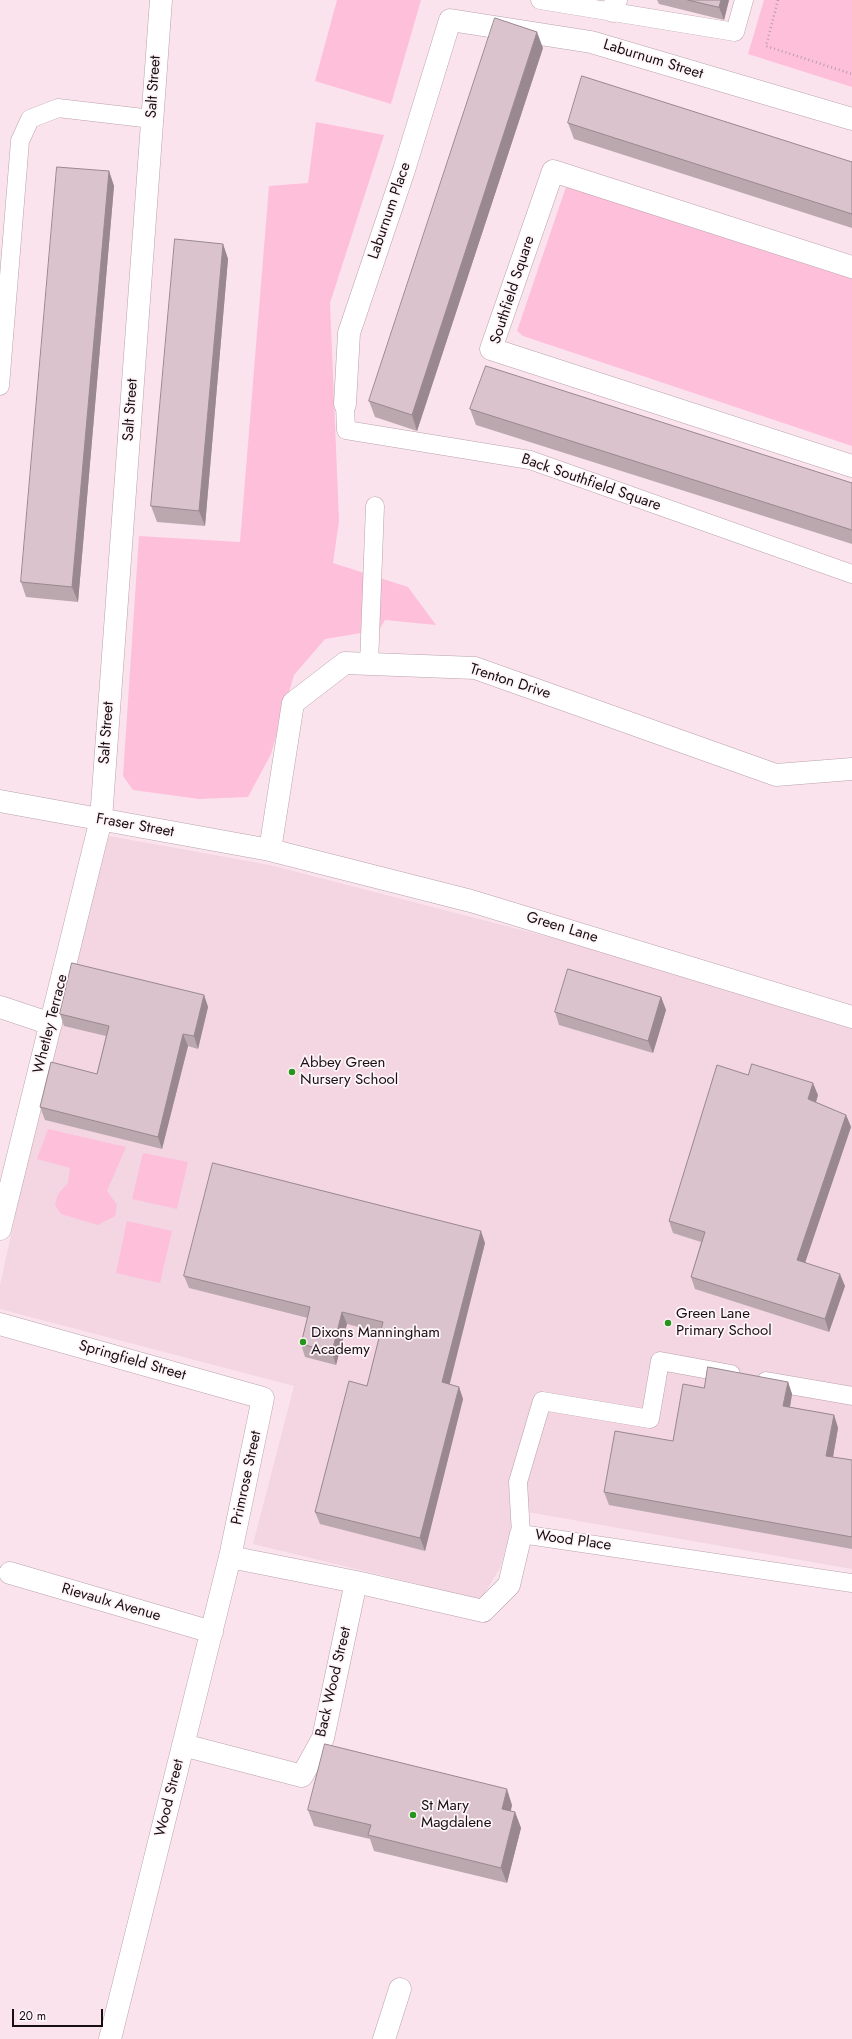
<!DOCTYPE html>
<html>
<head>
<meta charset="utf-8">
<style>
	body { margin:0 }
	#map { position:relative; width:852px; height:2039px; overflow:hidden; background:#fbe3ed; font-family:Jost,sans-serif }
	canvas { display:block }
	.scale { position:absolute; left:12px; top:2009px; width:91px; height:18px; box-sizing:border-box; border:2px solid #170f12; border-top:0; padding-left:5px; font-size:12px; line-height:14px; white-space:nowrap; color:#170f12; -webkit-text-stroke:3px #fff5f9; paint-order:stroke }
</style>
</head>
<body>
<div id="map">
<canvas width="852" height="2039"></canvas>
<div class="scale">20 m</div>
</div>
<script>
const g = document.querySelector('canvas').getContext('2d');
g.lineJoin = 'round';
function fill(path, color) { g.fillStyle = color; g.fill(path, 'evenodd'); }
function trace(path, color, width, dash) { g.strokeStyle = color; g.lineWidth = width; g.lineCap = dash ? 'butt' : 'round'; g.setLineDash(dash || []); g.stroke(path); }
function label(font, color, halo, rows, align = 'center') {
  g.font = font + ' Jost,sans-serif'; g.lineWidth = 3.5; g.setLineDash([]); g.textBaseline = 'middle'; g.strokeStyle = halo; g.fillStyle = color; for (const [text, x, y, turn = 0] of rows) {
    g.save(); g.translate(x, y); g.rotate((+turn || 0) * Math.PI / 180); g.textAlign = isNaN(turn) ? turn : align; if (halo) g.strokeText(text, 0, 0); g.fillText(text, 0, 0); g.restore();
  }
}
fill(new Path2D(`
	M109,836l161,29 294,76 288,88v540l-336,-59 -16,58 -22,36 -60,-20 -165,-40 41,-158 -294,-77v-24l58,-264z`), '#f4d5e2');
fill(new Path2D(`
	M337,0h84l-30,104 -76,-23z
	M764,0h88v87l-104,-33z
	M316,122l68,13 -54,168 9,218 -6,42 75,24 28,38 -51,-5 -6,10 -54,9 -31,36 -23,79 -23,43 -49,2 -66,-9 -10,-14 16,-240 101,6 29,-356 39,-3z
	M567,184l108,38 177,57v167l-329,-110 -6,-5z
	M48,1129l78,18 -19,44 10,14 -2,11 -17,9 -37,-11 -6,-9 3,-11 10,-11 2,-15 -33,-9z
	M143,1153l45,9 -11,47 -45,-10z
	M127,1221l45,10 -12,52 -44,-10z`), '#febfda');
const service = new Path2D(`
	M540,0l195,32 9,-32
	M0,386l20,-245 10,-22 28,-11 94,11
	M345,404l1,26 184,30 322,114
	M369,664l6,-158
	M731,1374l-71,-13 -10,58 -108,-18 -24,81 3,52 331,49
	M766,1381l86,15`);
const minor = new Path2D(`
	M613,11l3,-11
	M852,267l-299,-96 -62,178 361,117
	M345,404l4,-71 55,-163 46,-150 141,22 261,77
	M0,801l270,49 201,51 381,116
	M270,850l23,-147 52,-40 130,5 301,107 76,-6
	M0,1007l51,17
	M0,1229l101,-410 60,-819
	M0,1324l263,74 -33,159 -120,482
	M230,1557l126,25 127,29 26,-26 12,-51
	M10,1573l202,59
	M183,1745l119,31 21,-38 33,-156
	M384,2039l16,-50`);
trace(service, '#b9a2ab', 19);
trace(minor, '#b9a2ab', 23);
trace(new Path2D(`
	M778,0l-12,46 86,28`), '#b3a0a8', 2.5, [1, 3]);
trace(service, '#fff', 18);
trace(minor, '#fff', 22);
fill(new Path2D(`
	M657,0h72l-5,20 -65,-16z
	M543,48l-126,383 -42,-14 -6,-16z
	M568,123l284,39v66l-278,-89z
	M109,171l5,15 -36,416 -52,-5 -5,-15z
	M223,244l5,15 -23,267 -48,-4 -6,-16z
	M470,409l382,74v61l-376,-119z
	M204,995l4,12 -10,42 -10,-3 -26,103 -117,-29 -5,-13 57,-33 9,-38 -42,-10 -4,-12z
	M661,997l5,13 -13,43 -94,-28 -4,-13z
	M818,1095l-2,7 30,13 5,12 -46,135 40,24 -16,46 -134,-43 -4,-12 10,-35 -28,-9 -4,-12z
	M485,1243l-36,141 10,3 4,12 -38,152 -105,-27 -5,-12 52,-126 14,-53 -34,-9 -11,41 -31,-8 -4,-13 7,-26 -119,-30 -5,-12z
	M788,1382l4,12 -2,13 44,8 4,13 -5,29 19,3v89l-243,-44 -5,-13 69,-51z
	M512,1805l-1,6 4,1 6,16 -14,55 -133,-32 -4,-12 -56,-13 -6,-16z`), '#bba8af');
fill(new Path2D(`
	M721,0h8l-5,20 -5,-13z
	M537,32l6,16 -126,383 -5,-16z
	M109,171l5,15 -36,416 -6,-15z
	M223,244l5,15 -23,267 -6,-15z
	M204,995l4,12 -10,42 -4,-13z
	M661,997l5,13 -13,43 -5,-12z
	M183,1034l5,12 -26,103 -4,-12z
	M813,1083l5,12 -5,17 -5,-13z
	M846,1115l5,12 -49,145 -5,-12z
	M481,1231l4,12 -38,152 -5,-13z
	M840,1274l5,12 -16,46 -4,-13z
	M342,1312l5,12 -11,41 -4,-13z
	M788,1382l4,12 -4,24 -5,-12z
	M459,1387l4,12 -38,152 -5,-13z
	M834,1415l4,13 -7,40 -5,-12z
	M507,1789l5,16 -5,19 -5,-15z
	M515,1812l6,16 -14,55 -6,-15z`), '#99888f');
const building = new Path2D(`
	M688,0h33l-2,7z
	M495,18l42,14 -125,383 -43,-14z
	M582,76l270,86v52l-284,-91z
	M57,167l52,4 -37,416 -51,-5z
	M175,239l48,5 -24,267 -48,-5z
	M486,366l366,117v47l-382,-121z
	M72,963l132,32 -10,41 -11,-2 -25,103 -118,-30 11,-45 46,12 12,-48 -49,-12z
	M568,969l93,28 -13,44 -93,-29z
	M752,1064l61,19 -5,16 38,16 -49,145 43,14 -15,45 -134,-42 14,-45 -36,-11 48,-156 31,10z
	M213,1163l268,68 -39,151 17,5 -39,151 -105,-26 34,-131 18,5 16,-64 -41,-10 -10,40 -31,-8 9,-37 -126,-31z
	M708,1367l80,15 -5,24 51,9 -8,41 26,4v77l-248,-45 11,-61 58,10 10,-57 21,4z
	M325,1744l182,45 -5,20 13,3 -14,56 -133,-33 3,-10 -63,-15z`);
fill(building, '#dac3cc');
trace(building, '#99888f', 1);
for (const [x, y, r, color] of [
	[292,1072,4,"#27941c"],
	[668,1323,4,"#27941c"],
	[303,1342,4,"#27941c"],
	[413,1815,4,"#27941c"]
]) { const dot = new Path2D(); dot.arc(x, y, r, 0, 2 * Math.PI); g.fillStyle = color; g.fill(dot); trace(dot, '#fff5f9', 1.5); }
label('15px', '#170f12', '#fff5f9', [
	["Laburnum Street",653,60,17],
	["Salt Street",154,87,-86],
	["Laburnum Place",390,211,-71],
	["Southfield Square",513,290,-72],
	["Salt Street",131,410,-86],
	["Back Southfield Square",591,483,19],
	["Trenton Drive",510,682,18],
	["Salt Street",107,733,-86],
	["Fraser Street",135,826,10],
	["Green Lane",562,928,17],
	["Whetley Terrace",51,1024,-76],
	["Springfield Street",132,1361,16],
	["Primrose Street",247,1478,-78],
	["Wood Place",573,1541,8],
	["Rievaulx Avenue",111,1603,16],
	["Back Wood Street",334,1682,-77],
	["Wood Street",170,1798,-76]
]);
label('15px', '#170f12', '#fff5f9', [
	["Abbey Green",300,1063],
	["Nursery School",300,1080],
	["Green Lane",676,1314],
	["Primary School",676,1331],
	["Dixons Manningham",311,1333],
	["Academy",311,1350],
	["St Mary",421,1806],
	["Magdalene",421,1823]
], 'left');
</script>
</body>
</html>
